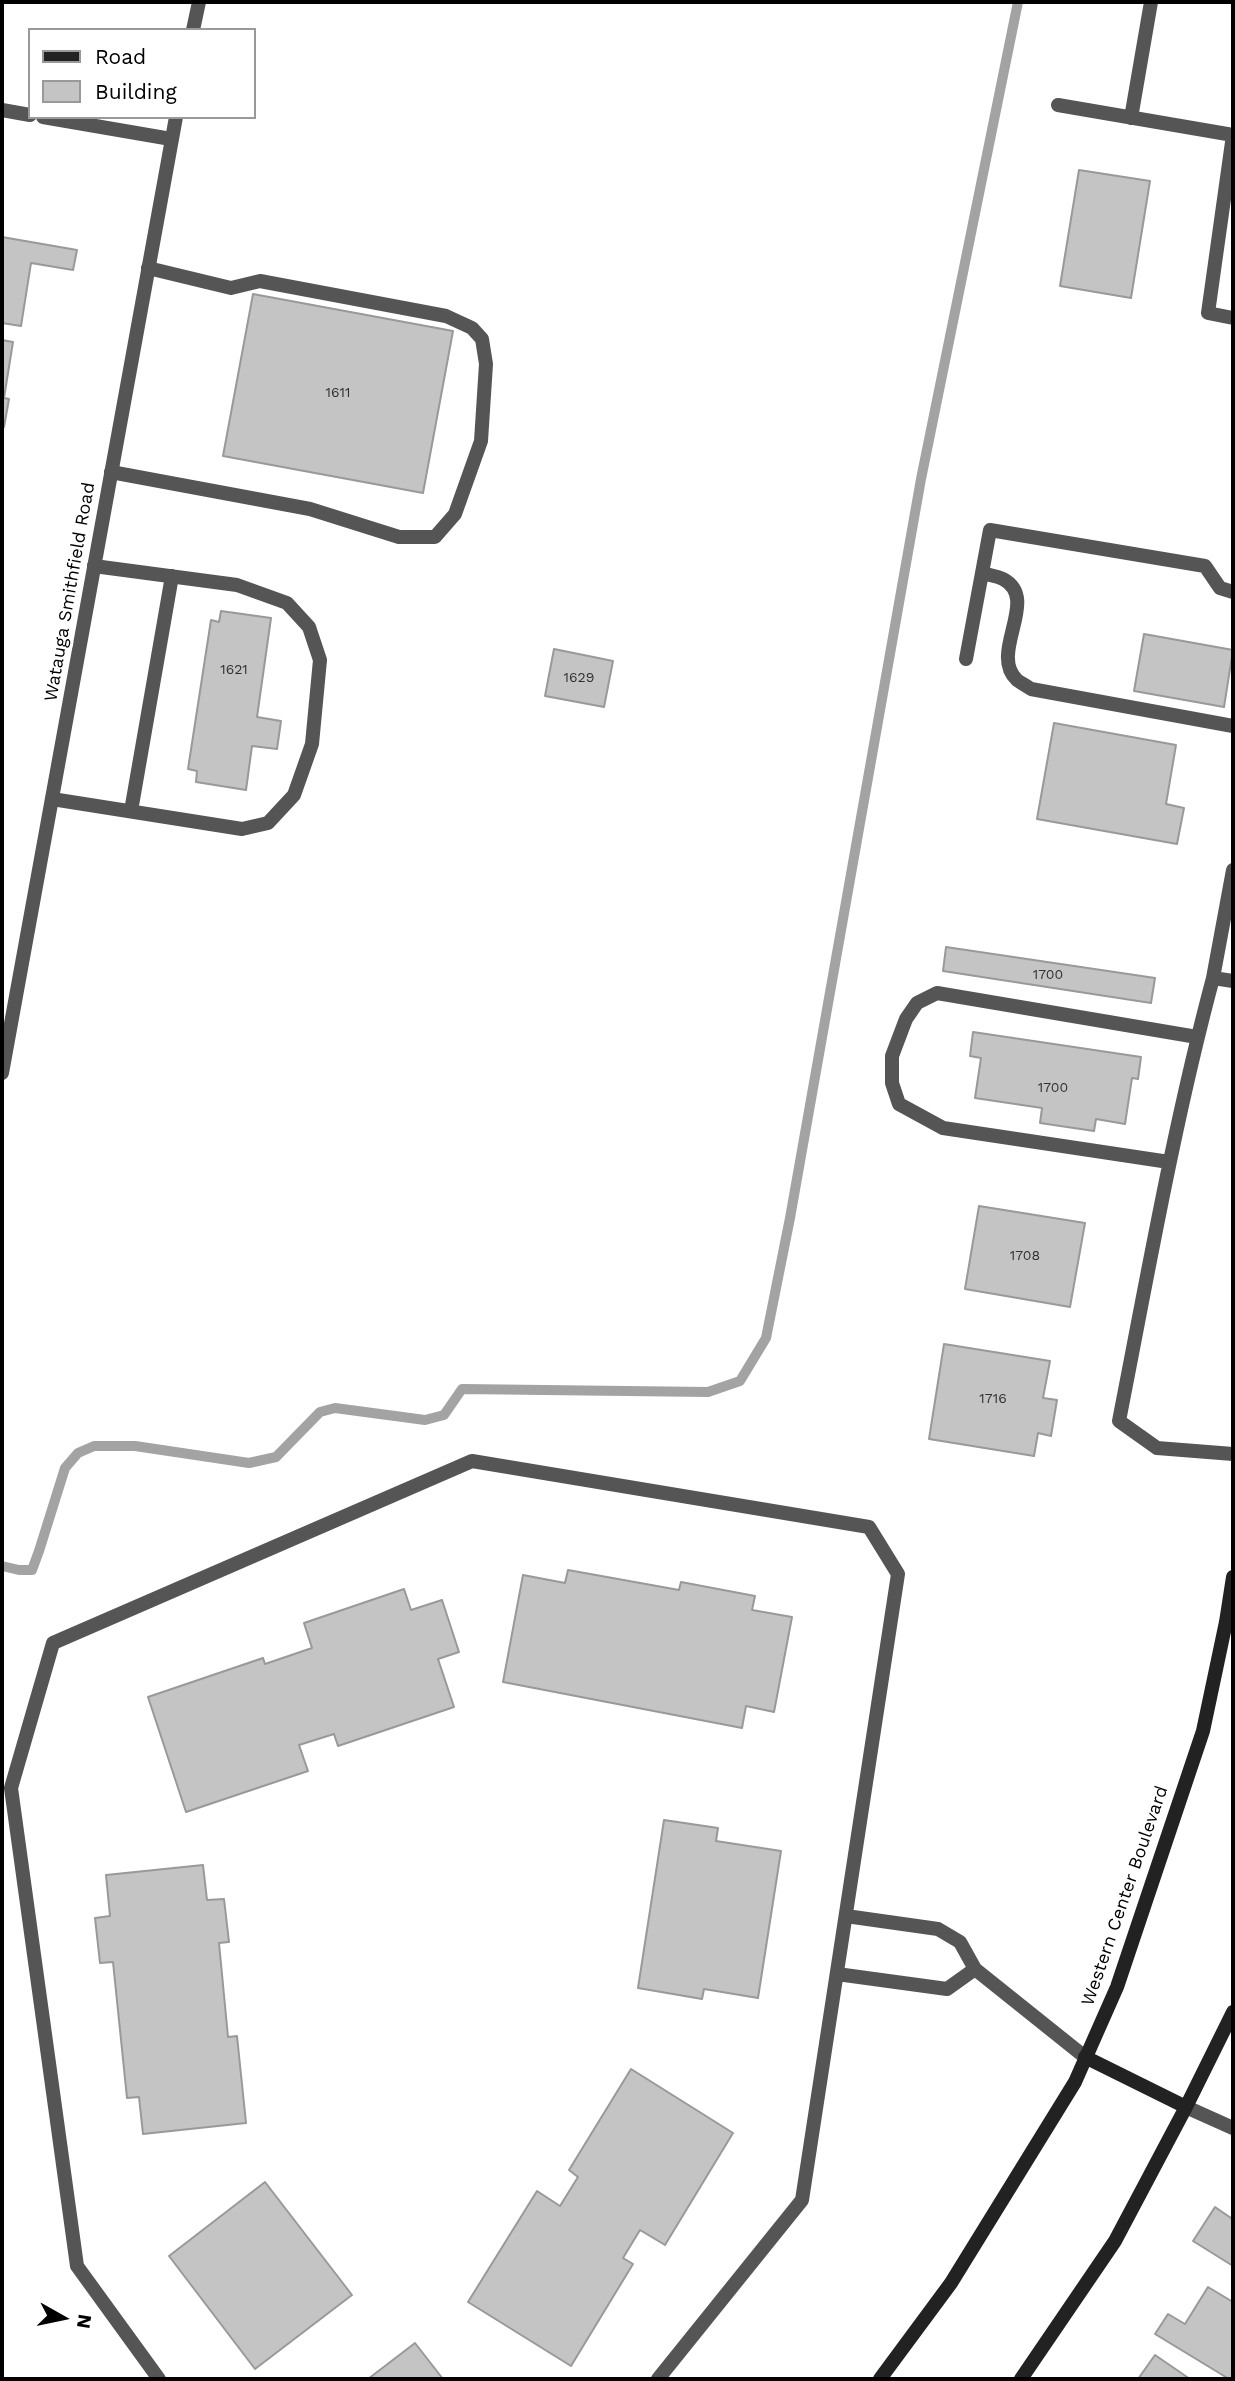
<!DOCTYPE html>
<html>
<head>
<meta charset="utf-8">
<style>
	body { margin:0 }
	#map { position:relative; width:1235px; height:2381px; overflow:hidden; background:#fff; font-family:"Work Sans",sans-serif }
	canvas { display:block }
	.frame { position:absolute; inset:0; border:4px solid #000; pointer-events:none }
	.legend { position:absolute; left:28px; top:28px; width:228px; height:91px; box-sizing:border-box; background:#fff; border:2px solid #999; margin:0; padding:9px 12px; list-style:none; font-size:21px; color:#000 }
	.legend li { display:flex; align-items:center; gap:14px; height:35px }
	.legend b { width:35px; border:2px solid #999 }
	.north { position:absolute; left:28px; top:2283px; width:70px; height:70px; -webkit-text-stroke:5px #fff; paint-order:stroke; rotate:99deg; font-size:19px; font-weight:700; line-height:28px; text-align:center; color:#000 }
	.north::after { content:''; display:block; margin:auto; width:24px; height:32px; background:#000; clip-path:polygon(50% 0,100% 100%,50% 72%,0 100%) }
</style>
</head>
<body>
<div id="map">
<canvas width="1235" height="2381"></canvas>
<div class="frame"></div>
<ul class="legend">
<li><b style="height:9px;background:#222"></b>Road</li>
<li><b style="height:19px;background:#c4c4c4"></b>Building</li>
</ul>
<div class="north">N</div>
</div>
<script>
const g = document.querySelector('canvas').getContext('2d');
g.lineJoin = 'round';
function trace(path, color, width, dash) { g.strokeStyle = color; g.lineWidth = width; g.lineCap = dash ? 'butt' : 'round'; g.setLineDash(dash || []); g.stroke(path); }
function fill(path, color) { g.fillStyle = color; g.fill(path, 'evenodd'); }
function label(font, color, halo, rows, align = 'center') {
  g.font = font + ' "Work Sans",sans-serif'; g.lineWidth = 6; g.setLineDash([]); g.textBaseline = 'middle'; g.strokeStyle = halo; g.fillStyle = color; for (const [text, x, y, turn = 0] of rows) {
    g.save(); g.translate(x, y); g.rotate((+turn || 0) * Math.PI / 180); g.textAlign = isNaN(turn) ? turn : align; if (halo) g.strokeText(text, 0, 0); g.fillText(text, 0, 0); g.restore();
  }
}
trace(new Path2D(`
	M2,1566l17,4h13l7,-19 26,-83 13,-15 16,-7h41l114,17 27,-6 44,-45 15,-4 90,12 19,-5 18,-26 246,3 32,-11 26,-43 24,-120 131,-739 97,-477`), '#a3a3a3', 10);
const building = new Path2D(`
	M1079,170l71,11 -19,117 -71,-12z
	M2,237l75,13 -4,20 -42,-7 -10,63 -19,-3z
	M253,294l200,37 -30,162 -200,-37z
	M2,340l11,2 -9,56 5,1 -5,28 -2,-1z
	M221,611l50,7 -14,99 24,4 -4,28 -25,-3 -6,44 -50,-8 1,-11 -9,-2 23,-149 8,2z
	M1144,634l89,16 -9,57 -90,-16z
	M554,649l59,12 -9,46 -59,-11z
	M1054,723l122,22 -10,59 18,4 -7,36 -140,-25z
	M946,947l209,31 -4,25 -208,-32z
	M973,1032l168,25 -3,22 -6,-1 -7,46 -29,-5 -2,12 -54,-8 2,-15 -67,-10 6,-40 -11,-2z
	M979,1206l106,17 -15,84 -105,-18z
	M944,1344l106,17 -7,37 14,2 -6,36 -13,-3 -4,23 -105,-17z
	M568,1570l111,20 2,-8 74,14 -3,14 40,7 -18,95 -28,-6 -4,22 -239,-46 20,-107 42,8z
	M404,1589l7,21 31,-10 17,52 -21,7 16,48 -116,39 -4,-12 -35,11 9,26 -122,41 -38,-115 115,-39 2,6 47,-16 -8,-25z
	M664,1820l54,8 -2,13 65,10 -23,147 -54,-9 -2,10 -64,-11z
	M203,1865l4,35 17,-1 5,43 -10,1 9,94 9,-1 9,87 -103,11 -4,-37 -12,1 -14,-136 -13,1 -5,-45 15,-2 -4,-41z
	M631,2069l102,64 -68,112 -25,-15 -17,28 10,6 -62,102 -103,-64 69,-111 23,15 18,-29 -9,-7z
	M265,2182l87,113 -97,74 -86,-113z
	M1215,2207l16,11 2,-3v51l-40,-25z
	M1208,2287l25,15v77h-4l-74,-45 13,-20 17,10z
	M415,2343l28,36h-75z
	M1155,2355l35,24h-52z`);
fill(building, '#c4c4c4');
trace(building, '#999', 2);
trace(new Path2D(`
	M1058,105l175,30
	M2,110l28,5
	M43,117l128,22
	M1131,118l20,-116
	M1233,135l-25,178 25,5
	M111,472l199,37 89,28h36l20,-23 26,-73 5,-77 -4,-25 -10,-11 -26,-12 -186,-35 -29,7 -83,-20
	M982,573c6,2 15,3 21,6 38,20 -15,74 14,101 4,3 10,6 14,9l202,37
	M966,659l24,-129 215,36 15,22 13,4
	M52,799l190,30 26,-6 26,-28 18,-51 8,-84 -11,-33 -22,-24 -50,-18 -143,-19
	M131,811l41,-235
	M1213,978l20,-108
	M1233,981l-20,-3c-39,146 -65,295 -94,443l38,27 76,6
	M1169,1162l-226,-34 -44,-24 -7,-21v-27l14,-37 11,-16 20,-10 260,44
	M846,1916l92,13 22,13 15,27 110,88
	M837,1974l110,15 28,-20
	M159,2379l-82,-113 -66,-478 42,-145 419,-182 397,66 29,47 -96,626 -144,179`), '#555', 14);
trace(new Path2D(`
	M193,30l6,-28
	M2,1073l174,-956
	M1186,2107l47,21`), '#555', 14);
trace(new Path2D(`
	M1085,2057l101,50
	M880,2379l71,-96 124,-201 42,-95 86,-256 23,-109 7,-45
	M1021,2379l94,-138 71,-134 47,-95`), '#222', 14);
label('14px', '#313131', null, [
	["1611",338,393],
	["1621",234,670],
	["1629",579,678],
	["1700",1048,975],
	["1700",1053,1088],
	["1708",1025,1256],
	["1716",993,1399]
]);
label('18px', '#000', '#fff', [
	["Watauga Smithfield Road",70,592,-80],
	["Western Center Boulevard",1125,1896,-71]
]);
</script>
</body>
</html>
